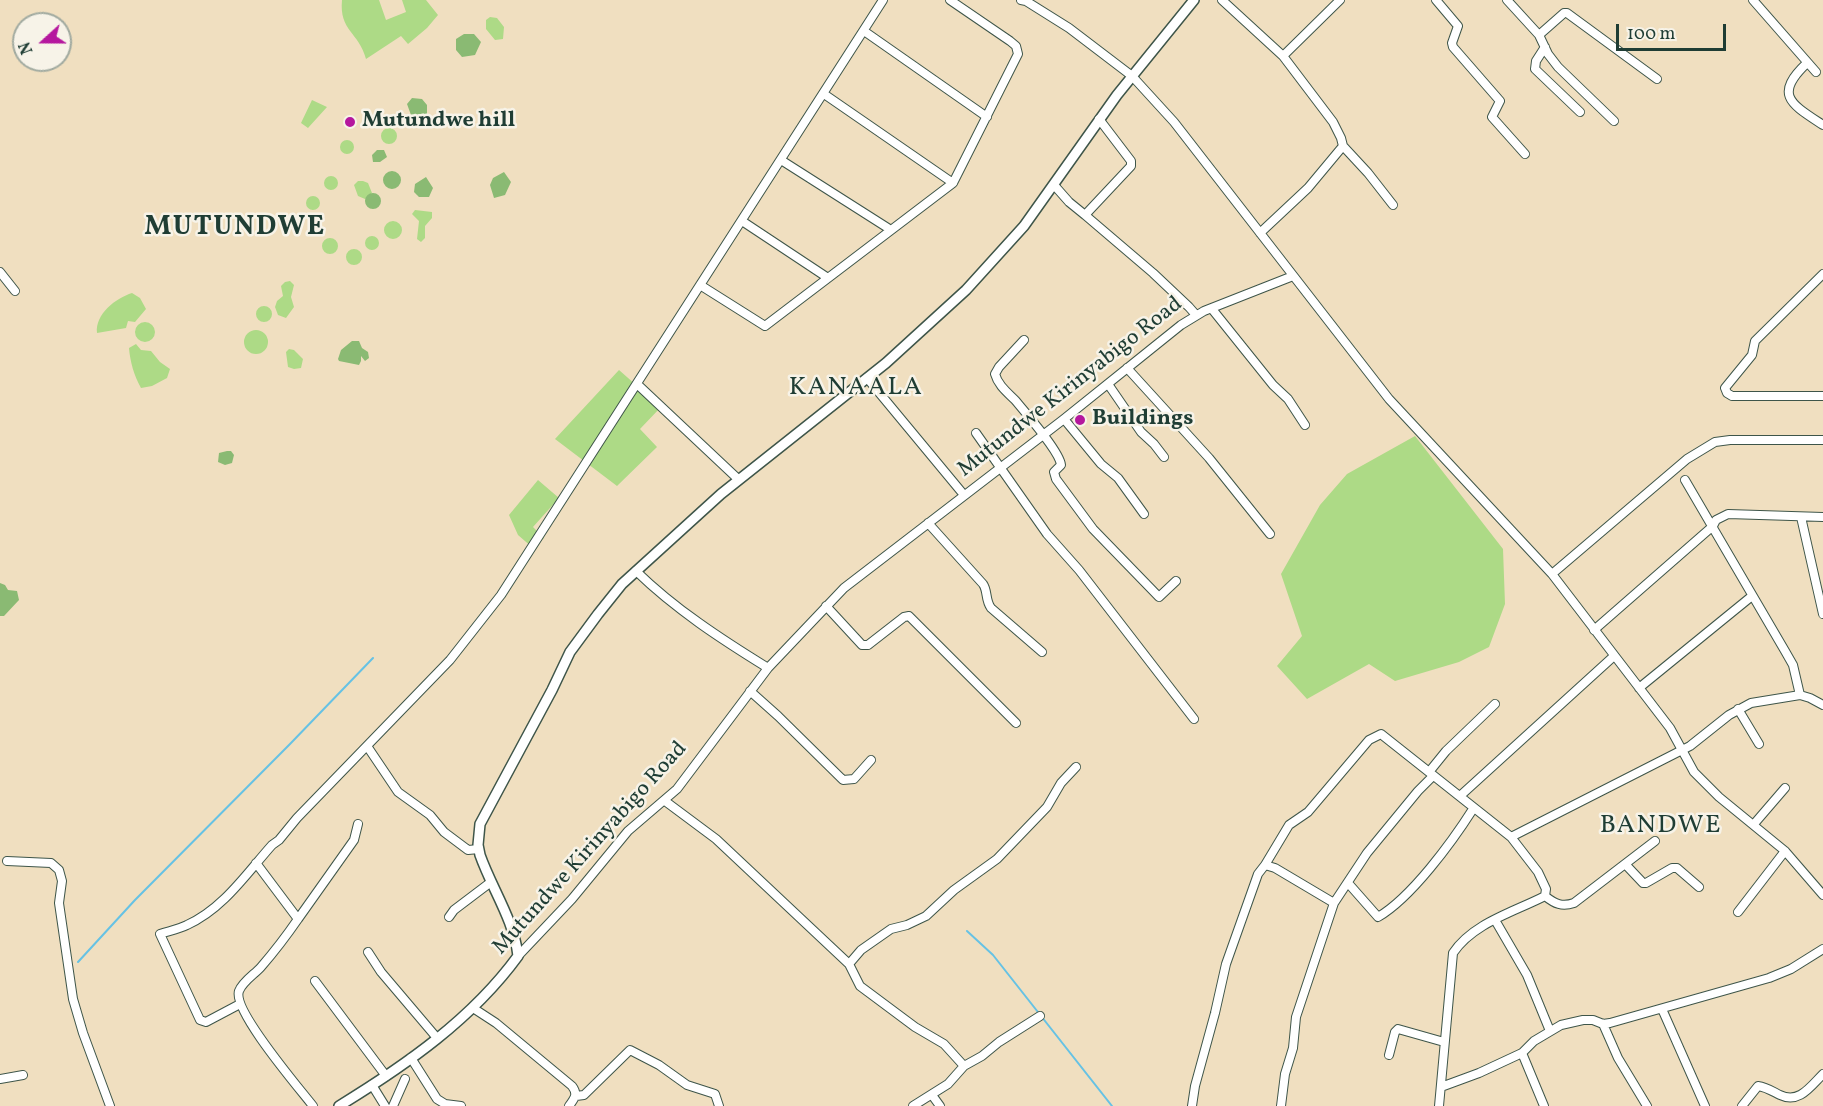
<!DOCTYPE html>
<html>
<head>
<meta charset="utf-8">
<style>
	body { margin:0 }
	#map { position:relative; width:1823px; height:1106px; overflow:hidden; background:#f0dfc0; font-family:Vollkorn,serif }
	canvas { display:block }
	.north { position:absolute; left:12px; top:12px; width:60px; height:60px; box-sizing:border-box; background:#f7f3e8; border:2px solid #a1aaa0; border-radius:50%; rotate:249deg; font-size:16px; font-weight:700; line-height:24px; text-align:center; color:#1f3d34 }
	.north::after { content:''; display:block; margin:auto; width:21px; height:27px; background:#b5179e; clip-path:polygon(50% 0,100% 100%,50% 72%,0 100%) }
	.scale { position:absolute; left:1616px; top:24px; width:110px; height:27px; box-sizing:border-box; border:3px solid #1f3d34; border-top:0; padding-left:8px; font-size:18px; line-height:21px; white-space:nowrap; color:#1f3d34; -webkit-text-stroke:4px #f7f3e8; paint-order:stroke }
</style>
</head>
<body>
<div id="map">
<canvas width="1823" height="1106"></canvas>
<div class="north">N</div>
<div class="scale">100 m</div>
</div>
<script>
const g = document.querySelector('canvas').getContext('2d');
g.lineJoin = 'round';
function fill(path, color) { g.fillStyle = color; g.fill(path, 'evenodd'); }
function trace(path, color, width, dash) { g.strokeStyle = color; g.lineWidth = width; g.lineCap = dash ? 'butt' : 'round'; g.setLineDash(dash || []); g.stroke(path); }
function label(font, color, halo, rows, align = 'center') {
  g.font = font + ' Vollkorn,serif'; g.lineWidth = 5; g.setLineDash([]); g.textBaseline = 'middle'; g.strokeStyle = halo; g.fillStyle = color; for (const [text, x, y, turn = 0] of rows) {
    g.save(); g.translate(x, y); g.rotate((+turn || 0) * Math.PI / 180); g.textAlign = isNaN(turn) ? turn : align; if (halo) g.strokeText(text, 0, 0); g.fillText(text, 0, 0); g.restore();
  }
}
fill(new Path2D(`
	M342,0h37l7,20 20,-8 -4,-12h24l12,15 -11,13 -19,16 -7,-8 -35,23c-7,-27 -27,-28 -24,-59z
	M490,17l7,1 7,9 -1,12 -8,1 -9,-11v-9z
	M312,100l15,7 -19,21 -7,-5z
	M381 136a8 8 0 1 1 16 0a8 8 0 1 1-16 0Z
	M340 147a7 7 0 1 1 14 0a7 7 0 1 1-14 0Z
	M324 183a7 7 0 1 1 14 0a7 7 0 1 1-14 0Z
	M358,181h5l5,2 4,10 -7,6 -7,-3 -4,-11z
	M306 203a7 7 0 1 1 14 0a7 7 0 1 1-14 0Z
	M415,210l17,2v6l-7,8v12l-4,4 -4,-3 2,-18 -7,-7z
	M384 230a9 9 0 1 1 18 0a9 9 0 1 1-18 0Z
	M365 243a7 7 0 1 1 14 0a7 7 0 1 1-14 0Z
	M322 246a8 8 0 1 1 16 0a8 8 0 1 1-16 0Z
	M346 257a8 8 0 1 1 16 0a8 8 0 1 1-16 0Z
	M290,281l4,4 -3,12 3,10 -8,11 -8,-3 -3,-8 2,-6 6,-5 -2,-10 4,-4z
	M132,293l8,5 6,11 -11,13 -7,-1 -2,7 -29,5c-2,-19 19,-35 35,-40z
	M256 314a8 8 0 1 1 16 0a8 8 0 1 1-16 0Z
	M135 332a10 10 0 1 1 20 0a10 10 0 1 1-20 0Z
	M244 342a12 12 0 1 1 24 0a12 12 0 1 1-24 0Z
	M136,344l5,6 10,1 9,11 10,7 -3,9 -15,8 -11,2c-7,-12 -11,-27 -12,-40z
	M289,349l5,1 9,9 -2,9 -7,1 -6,-2 -2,-15z
	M619,370l42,37 -21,22 17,18 -40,39 -62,-47z
	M1415,436l88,113 2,55 -16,43 -30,15 -64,19 -26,-17 -62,35 -30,-33 25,-30 -21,-62 39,-69 27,-31z
	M538,480l21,18 -26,29 11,11 -11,10 -15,-13 -9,-20z`), '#adda86');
fill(new Path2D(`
	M464,34h10l7,8 -6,13 -13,2 -6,-7v-11z
	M412,98l10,1 5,6v10l-7,4 -9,-4 -4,-11z
	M377,150h7l3,7 -7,5h-7l-1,-7z
	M383 180a9 9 0 1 1 18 0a9 9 0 1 1-18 0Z
	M504,172l7,10 -6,13 -11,3 -4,-13 3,-7z
	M426,177l7,11 -4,9h-10l-5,-5 1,-8z
	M365 201a8 8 0 1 1 16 0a8 8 0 1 1-16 0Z
	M352,341h7l3,7 6,4 1,6 -4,3 -4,-5v5l-2,4 -20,-4 -1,-2 3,-9z
	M227,451h4l3,4 -2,8 -7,2 -7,-3 1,-9z
	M0,583l5,2 3,5 9,1 2,9 -15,16h-4z`), '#8aba73');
trace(new Path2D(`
	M967,931l26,24 119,151
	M78,962l57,-62 155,-156 83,-86`), '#66c2e4', 2);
const minor = new Path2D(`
	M1021,0l5,1 43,27 63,48 42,46 215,277 163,175 118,154 24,44 25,25 66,54 38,44
	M1222,0l61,56 50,66 8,16 2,8 -35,42 -48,45
	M1436,0l22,26 -6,17 1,4 47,54 -8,16 33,37
	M1507,0l32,35 9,19 10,13 56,54
	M1753,0l63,72
	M864,31l123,86
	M1539,35l25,-22h3l90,66
	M1545,47l-9,14 -1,8 45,43
	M1283,56l57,-56
	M1807,63c-34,32 -16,41 16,62
	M824,94l129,89 65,-129 -2,-8 -6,-5 -60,-41
	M1343,146l25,27 25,32
	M781,160l110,70
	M1054,185l15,17 16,13 46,-49v-5l-32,-42
	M1085,215l68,58 36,34 7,8
	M742,221l86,57
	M0,272l15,19
	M1823,274l-68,67 -3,14 -27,33 2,5 5,3h91
	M700,285l65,41 188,-143
	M1212,309l61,76 15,14 17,26
	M1024,340l-25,27 -4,7c3,11 12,18 20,26 10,12 45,52 46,65l-7,7 2,7 37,50 66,68 17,-16
	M1127,368l82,90 61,76
	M867,378l97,117
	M637,384l101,95
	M1108,384l33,48 13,12 10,13
	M1064,419l37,45 17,14 26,36
	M976,433l71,101 32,36 115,149
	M1685,480l100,171 8,14 7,30
	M1801,517l22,97
	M928,523l55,61c5,7 2,16 8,24l51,44
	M636,571c39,38 85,68 132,97
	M1552,574l135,-115 28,-17 15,-2h93
	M826,606l36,39h6l36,-28 5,-1 107,107
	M1594,630l119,-104 3,-6 12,-6 95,3
	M1639,688l113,-92
	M750,691l28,25 65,64 11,-1 17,-19
	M1738,709l21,35
	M367,746l31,46 32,23 14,17 24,18 11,-1
	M1429,772l17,-21 49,-47
	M1460,796l154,-140
	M665,801l51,38 133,125 12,-14 30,-21 16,-4 19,-9 28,-26 43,-31 50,-52 14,-24 15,-16
	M1754,824l31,-36
	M1511,837l179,-91 39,-31 22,-12 49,-8 10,3 13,7
	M7,861l44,2 8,7 3,11 -3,22 14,96 10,34 27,73
	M256,863l42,56c-11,16 -24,33 -37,48 -6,7 -18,14 -22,24 -7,19 60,97 74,115
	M1265,865l24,-40 19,-13 61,-72 12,-6 130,103 27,35 8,17 -1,7c-31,16 -72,27 -92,57l-14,153
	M1626,865l17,18h3l26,-15h5l22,19
	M1348,883l30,34c33,-19 74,-75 95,-108
	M1545,896c10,8 17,11 29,7l81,-62
	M1738,912l47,-61
	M449,917l5,-7 37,-28
	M298,919l56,-79 4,-16
	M1495,920l32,55 23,56
	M368,952l13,20 56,66
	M518,956l54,-57 56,-68 49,-42 91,-121 76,-80 220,-169 117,-94 23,-14 89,-35
	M849,964l11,22 55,41 29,17 20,22
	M315,981l71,95
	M240,1004l-34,18 -6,-2 -40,-86c9,-3 19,-5 27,-9 36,-16 60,-52 85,-80l7,-5 18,-22 153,-158 51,-65 382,-595
	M473,1008l23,15 76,63c6,8 3,12 -3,20
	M1662,1009l43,97
	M1603,1024l15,34 29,48
	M1522,1053l22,53
	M1389,1055l6,-23 3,-3 46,13
	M411,1058l26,41 8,5 16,2
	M0,1079l23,-4
	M372,1085l13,21
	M1441,1087l38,-14 43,-20 12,-12 27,-16 22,-5h10l10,4 7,-1 159,-45 22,-9 32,-20
	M932,1095l8,11
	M576,1096l8,-1 46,-45 29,15 28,20 28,9 4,12
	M393,1106l12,-27
	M913,1106l35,-22 16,-18 18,-10 17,-14 41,-26
	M1192,1106l3,-20 20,-73 11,-49 32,-90 7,-9 10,3 59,35
	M1281,1106l4,-32 8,-26 3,-31 38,-114 33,-50 51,-62 15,-15
	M1742,1106l16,-20c8,1 14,5 22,9 19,9 30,-8 43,-21`);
const tertiary = new Path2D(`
	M339,1106c67,-41 133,-87 179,-150 -4,-36 -26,-67 -38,-101l-2,-10 2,-21 72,-134 18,-38 28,-38 24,-30 99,-90 165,-131 80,-73 58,-64 93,-131 77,-95`);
trace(minor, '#3e5549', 10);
trace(tertiary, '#3e5549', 12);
trace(minor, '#fff', 8);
trace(tertiary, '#fff', 9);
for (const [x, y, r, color] of [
	[350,122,6,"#b5179e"],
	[1080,420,6,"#b5179e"]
]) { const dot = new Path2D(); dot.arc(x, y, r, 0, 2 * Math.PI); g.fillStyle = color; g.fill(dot); trace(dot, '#f7f3e8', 2); }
label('bold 22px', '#1f3d34', '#f7f3e8', [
	["Mutundwe hill",362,122],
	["Buildings",1092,420]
], 'left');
label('22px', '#1f3d34', '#f7f3e8', [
	["Mutundwe Kirinyabigo Road",1071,388,-38],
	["Mutundwe Kirinyabigo Road",591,849,-48]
]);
g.letterSpacing = '1.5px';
label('26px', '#1f3d34', '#f7f3e8', [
	["KANAALA",856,389],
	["BANDWE",1661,827]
]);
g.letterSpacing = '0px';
g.letterSpacing = '1.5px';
label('bold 28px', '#1f3d34', '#f7f3e8', [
	["MUTUNDWE",235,229]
]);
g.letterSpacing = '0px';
</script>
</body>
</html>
